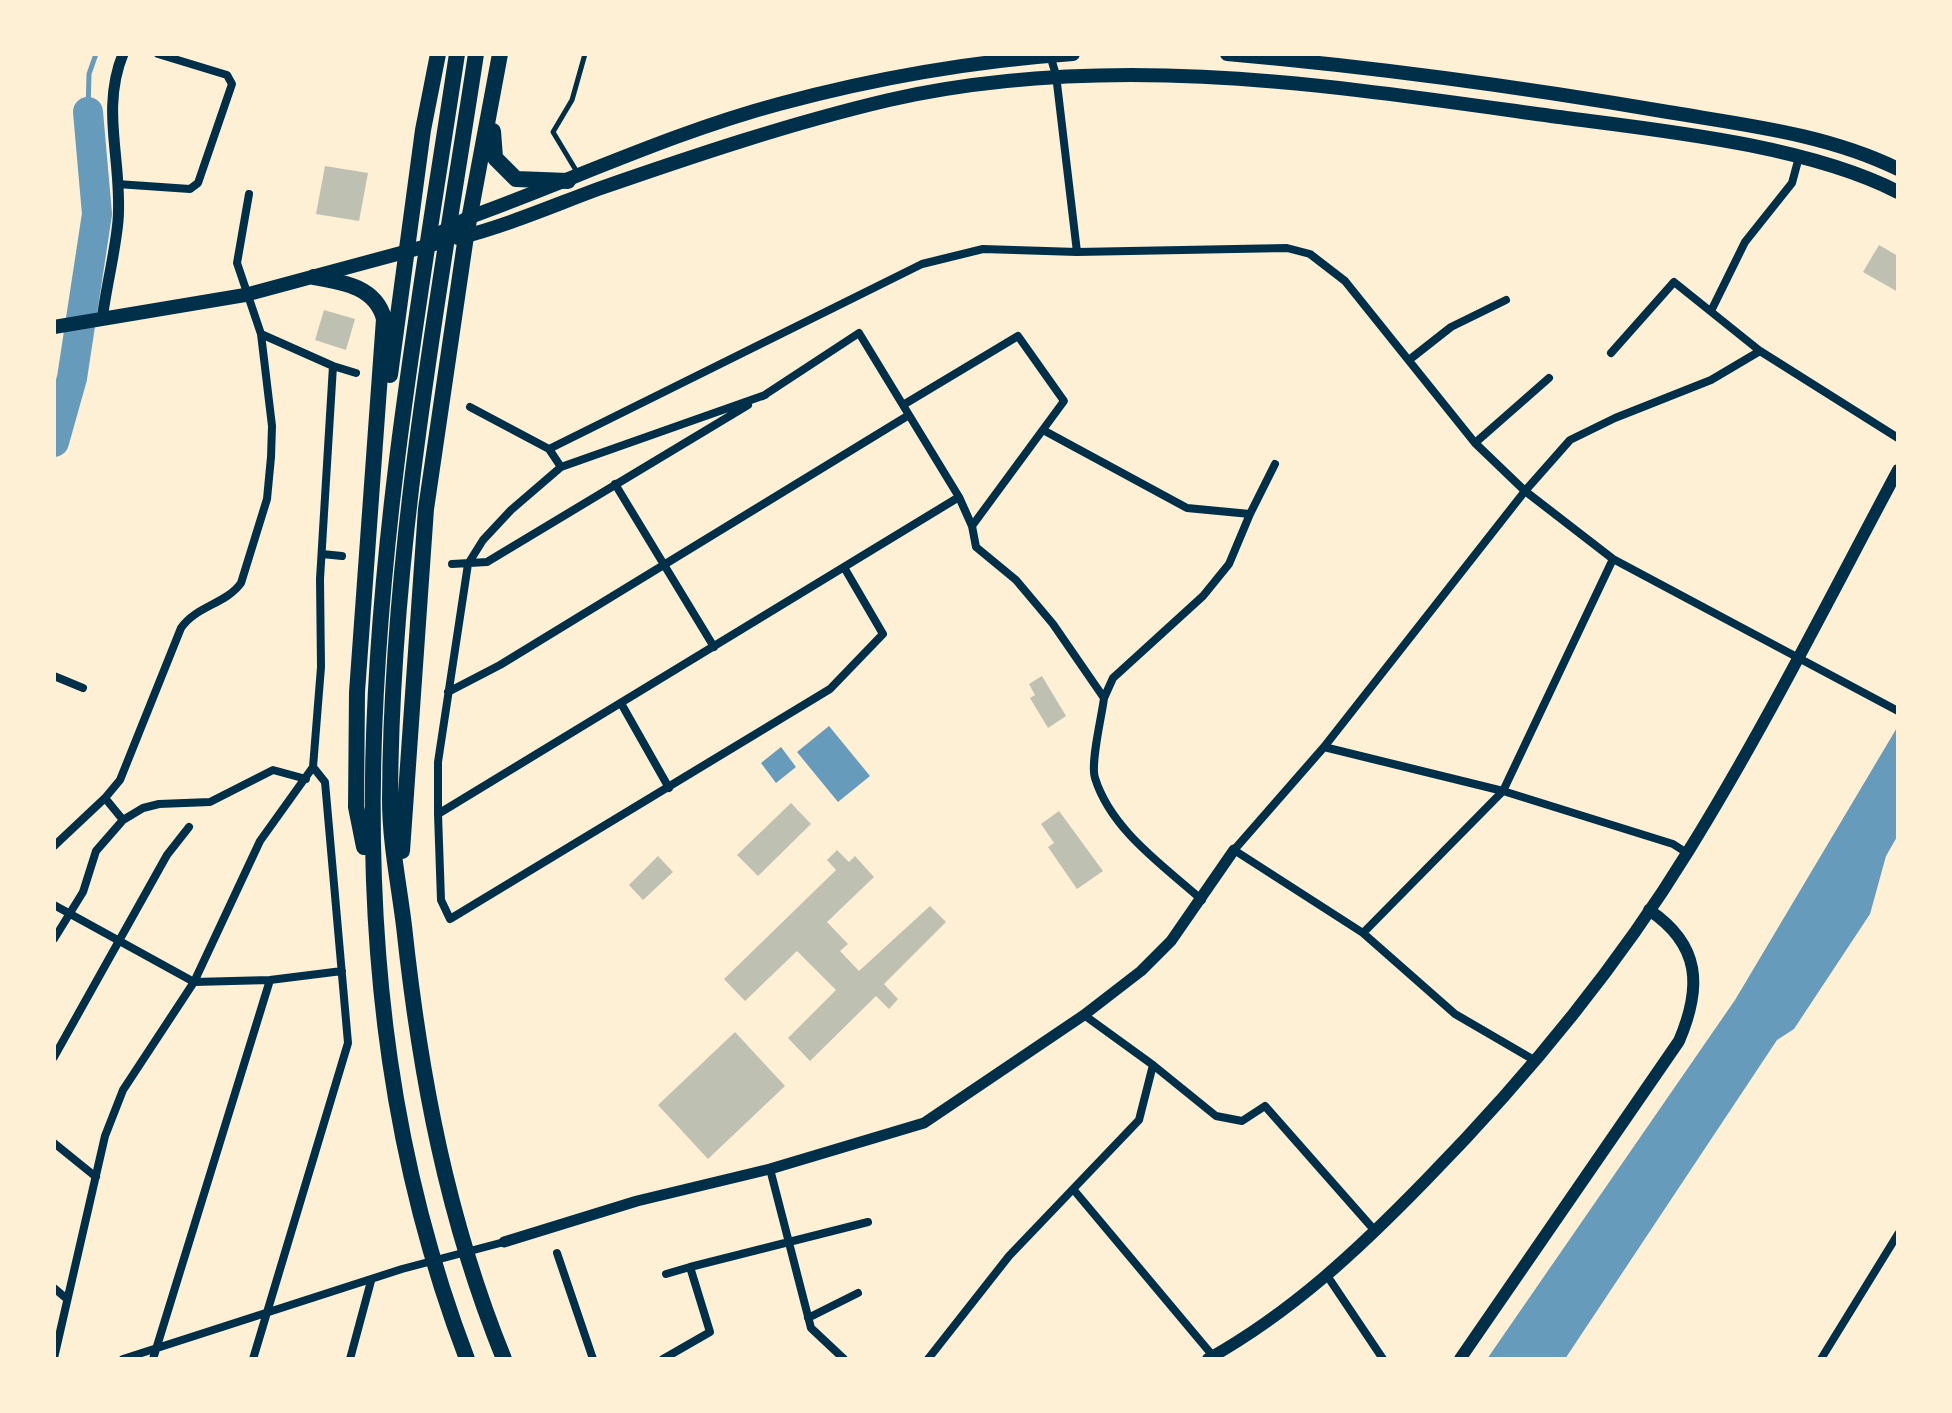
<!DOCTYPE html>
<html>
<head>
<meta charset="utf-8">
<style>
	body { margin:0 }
	#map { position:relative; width:1952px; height:1413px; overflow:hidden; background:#fdf0d5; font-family:Figtree,sans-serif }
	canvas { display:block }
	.frame { position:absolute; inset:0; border:56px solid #fdf0d5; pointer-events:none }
</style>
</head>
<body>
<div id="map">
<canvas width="1952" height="1413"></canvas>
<div class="frame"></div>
</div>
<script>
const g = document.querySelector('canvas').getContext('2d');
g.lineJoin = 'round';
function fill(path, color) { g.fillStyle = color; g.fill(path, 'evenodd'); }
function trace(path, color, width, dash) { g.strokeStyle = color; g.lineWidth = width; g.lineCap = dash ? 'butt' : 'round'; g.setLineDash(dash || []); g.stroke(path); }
fill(new Path2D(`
	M829,726l41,50 -32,26 -41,-50z
	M1898,726v109l-12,21 -16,58 -76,115 -17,11 -212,319h-78l248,-359z
	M781,747l15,20 -20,16 -15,-20z`), '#669bbc');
trace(new Path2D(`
	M88,112l1,-38 7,-20`), '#669bbc', 5);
trace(new Path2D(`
	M54,442l18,-64 25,-164 -9,-102`), '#669bbc', 30);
fill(new Path2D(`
	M325,166l43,7 -9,48 -43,-7z
	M1879,245l19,11v36l-35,-20z
	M324,310l31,9 -9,31 -31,-10z
	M1042,676l24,40 -18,12 -18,-30 5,-3 -6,-11z
	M791,803l20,21 -53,52 -21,-21z
	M1059,811l44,60 -26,18 -29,-42 6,-4 -13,-19z
	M837,850l12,12 6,-6 19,21 -47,45 21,22 -8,7 19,20 71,-65 16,16 -62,62 14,15 -9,10 -13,-13 -66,65 -22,-23 48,-48 -39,-39 -52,50 -21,-22 112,-109 -9,-10z
	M658,856l15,16 -30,28 -14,-15z
	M735,1032l50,54 -77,73 -50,-54z`), '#bec0b2');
trace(new Path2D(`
	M577,172l-24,-40 19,-32 13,-46`), '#003049', 5);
trace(new Path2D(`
	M1050,55l6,20 21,177
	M117,184l73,5 8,-6 34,-99 -5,-9 -69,-21
	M1712,309l33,-67 47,-59 7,-26
	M1611,353l63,-71 86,69
	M1409,360l42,-33 55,-27
	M333,366l23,7
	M765,395l-204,72 -50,43 -28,30 -15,24 -30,198v52l521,-317
	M763,396l96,-63 100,164 13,29 4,21 40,33 37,44 51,74c-2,18 -14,65 -9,80 16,52 69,88 107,122
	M903,405l115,-69 46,65 -92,125
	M470,407l79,42
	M1043,430l144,78 63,6 -21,50 -26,32 -90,82 -9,20
	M1475,443l74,-65
	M561,467l-12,-18 373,-185 61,-15 94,3 210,-4 23,6 35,27 130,162 50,48 88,68 285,152
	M615,484l99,163
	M1250,514l25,-50
	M322,554l20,2
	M452,564l35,-2 261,-157
	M54,676l29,12
	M448,692l52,-27 409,-250
	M622,705l47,83
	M1324,747l179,44 170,53 14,9
	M438,814l3,86 9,19 380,-230 53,-55 -38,-65
	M123,820l-18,-22 15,-18 61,-152c15,-22 45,-24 60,-45l26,-84 4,-42 1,-31 -11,-92
	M54,846l51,-48
	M54,905l140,77 76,-2
	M1363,933l140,-142 110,-232
	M54,939l29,-47 13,-41 27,-31 20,-12 16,-4 51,-2 63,-32 33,9
	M54,1057l113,-202 22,-28
	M1534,1060l-79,-46 -92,-81 -129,-83 90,-103 201,-256 45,-51 45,-22 96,-38 49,-29 138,87
	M1153,1065l63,51 26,5 23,-15 111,126
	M54,1143l42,34
	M770,1169l41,159 33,31
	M1073,1189l140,167
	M557,1253l36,106
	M690,1267l178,-45
	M1328,1277l55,82
	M54,1288l13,11
	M808,1318l50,-25
	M54,1358l51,-222 18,-46 71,-108 66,-141 53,-74 8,-100 -1,-88 13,-213 -72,-32 -24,-71 12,-69
	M123,1359l279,-90 102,-27
	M153,1359l117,-379 72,-9
	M253,1359l95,-316 -23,-261 -12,-15
	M350,1359l21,-78
	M663,1359l47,-27 -20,-65 -24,7
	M928,1359l81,-103 130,-136 14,-55 -69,-50
	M1821,1359l77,-125`), '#003049', 8);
trace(new Path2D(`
	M102,320c4,-33 13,-66 16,-99 5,-58 -18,-111 5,-167
	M504,1242l133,-41 133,-32 154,-46 160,-108 57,-44 30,-30 63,-91`), '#003049', 11);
trace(new Path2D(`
	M1208,1359c84,-47 151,-110 218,-179 97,-99 190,-211 263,-330 76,-123 141,-253 209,-380
	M1460,1359l219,-318c23,-54 22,-96 -30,-131`), '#003049', 12);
trace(new Path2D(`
	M1227,54c148,13 295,33 441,58 77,13 159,22 230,57
	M442,232l28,-15c102,-37 204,-85 309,-113 96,-26 196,-43 294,-50
	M458,238c48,-12 94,-32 140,-49 95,-33 193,-66 291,-89 226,-51 451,-13 677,18 101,13 242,28 332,74
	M54,327l191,-32 193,-52`), '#003049', 14);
trace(new Path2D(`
	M457,54c-67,440 -155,873 10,1305
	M476,54c-38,248 -85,494 -86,746 0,42 9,85 14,126 16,149 43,293 100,433
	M493,131l2,27 21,21 52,2
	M314,277c29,5 62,10 70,42l-27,373 -1,115 8,40
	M390,375l33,-245 15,-76
	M402,851l24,-342 40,-273 34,-182`), '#003049', 16);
</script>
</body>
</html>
